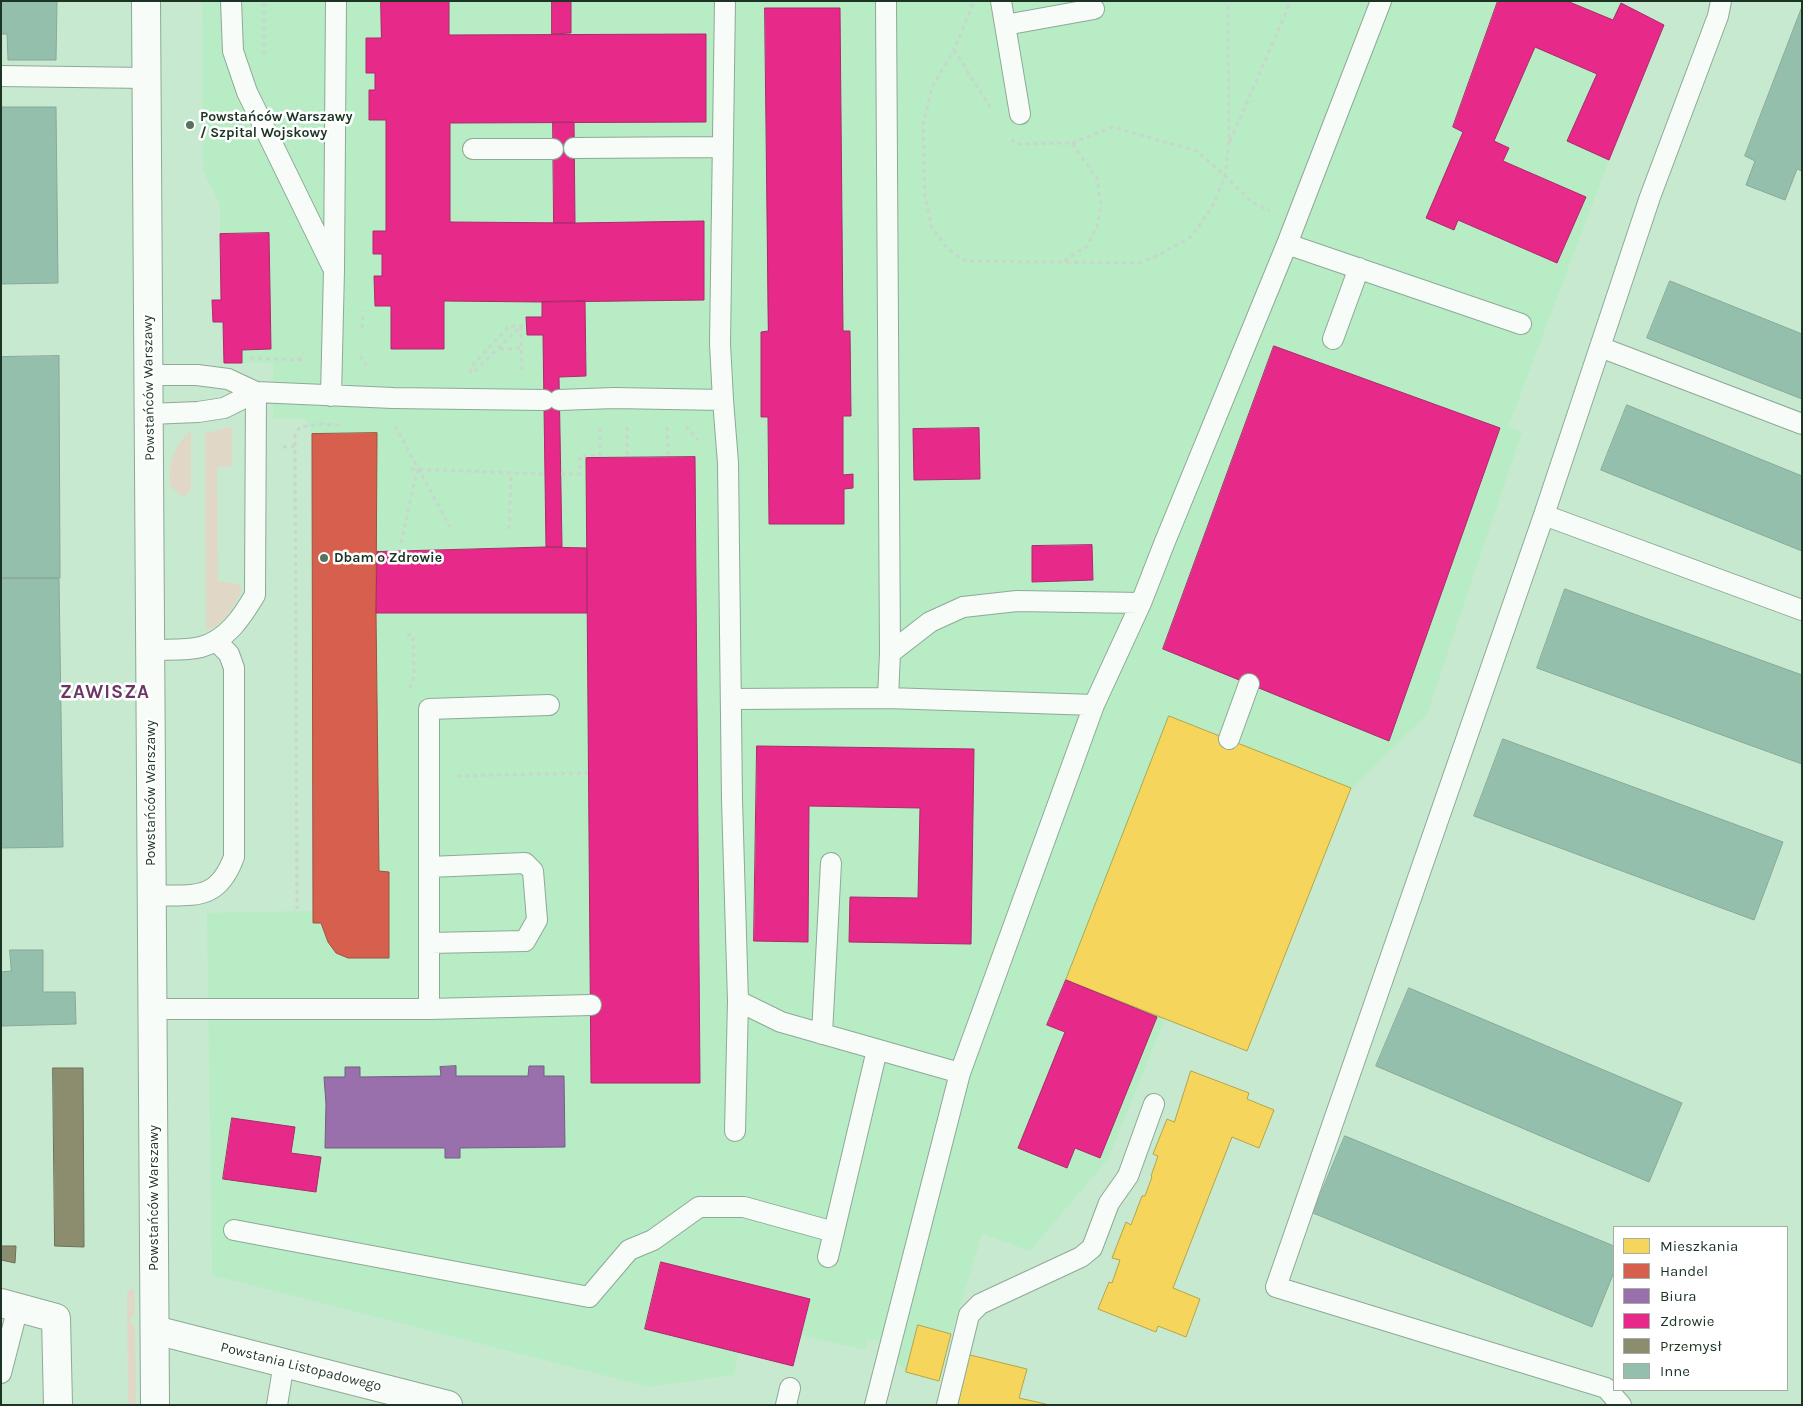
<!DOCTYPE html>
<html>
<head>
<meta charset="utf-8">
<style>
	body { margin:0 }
	#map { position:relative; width:1803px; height:1406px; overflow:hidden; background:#c7e9d0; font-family:Karla,sans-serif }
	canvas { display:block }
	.frame { position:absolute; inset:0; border:2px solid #1b3423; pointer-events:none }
	.legend { position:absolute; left:1613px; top:1226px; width:175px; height:165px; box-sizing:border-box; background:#fff; border:1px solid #a4aea7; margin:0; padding:6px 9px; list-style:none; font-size:15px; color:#1b3423 }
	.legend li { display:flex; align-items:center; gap:10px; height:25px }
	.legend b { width:25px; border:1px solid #a4aea7 }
</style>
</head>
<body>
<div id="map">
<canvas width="1803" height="1406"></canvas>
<div class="frame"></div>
<ul class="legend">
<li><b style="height:14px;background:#f6d55c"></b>Mieszkania</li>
<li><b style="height:14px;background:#d6604d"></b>Handel</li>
<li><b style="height:14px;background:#9970ab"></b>Biura</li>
<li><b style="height:14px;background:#e7298a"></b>Zdrowie</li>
<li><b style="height:14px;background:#8c8c6e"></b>Przemysł</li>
<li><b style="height:14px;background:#95bfad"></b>Inne</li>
</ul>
</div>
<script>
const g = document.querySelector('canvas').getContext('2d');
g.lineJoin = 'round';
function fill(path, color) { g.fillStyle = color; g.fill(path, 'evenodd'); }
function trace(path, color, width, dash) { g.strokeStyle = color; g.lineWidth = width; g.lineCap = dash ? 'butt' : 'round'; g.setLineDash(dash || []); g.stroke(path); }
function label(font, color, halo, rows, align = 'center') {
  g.font = font + ' Karla,sans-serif'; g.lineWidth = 5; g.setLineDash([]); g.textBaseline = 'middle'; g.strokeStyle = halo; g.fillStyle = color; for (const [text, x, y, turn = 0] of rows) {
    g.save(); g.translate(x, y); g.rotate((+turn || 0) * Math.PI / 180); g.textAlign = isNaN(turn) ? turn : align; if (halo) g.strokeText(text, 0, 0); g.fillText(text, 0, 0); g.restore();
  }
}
fill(new Path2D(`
	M202,1h1418l44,24 -55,135 -101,267 14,5 -95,282 -76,75 -104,262 -82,-32 -57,140 -78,92 -48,-17 -31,100 -12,47 -33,-9 -28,-31 -10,-2 -3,11 -64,-15 -8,31 -54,-14 -5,23 -84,12 -438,-112 -5,-362 106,-2 -1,-477 -7,-15 -32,-1v-55h-49l-1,-41h-10l-1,-22h9l-1,-96 -17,-33z`), '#b7ecc5');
fill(new Path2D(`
	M229,427l3,1v39h-15l1,114 21,3 3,7c-10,17 -17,33 -36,39l-1,-192 1,-5z
	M191,431v58l-5,6 -4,1 -12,-10c-1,-24 2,-39 21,-55z
	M134,1288l1,27 -5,4 1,4 4,2 1,80h-8l-1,-112 2,-3z`), '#e1d7c6');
const homes = new Path2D(`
	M1169,716l182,72 -104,263 -181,-71z
	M1191,1071l58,22 -2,6 27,11 -15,38 -27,-11 -59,151 27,11 -14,38 -28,-11 -2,6 -58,-23 11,-27 3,1 8,-23 -8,-2 14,-36 5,3 11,-29h3l7,-19 -1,-1 7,-20 -5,-2 14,-35 7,3z
	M918,1325l33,9 -12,47 -33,-9z
	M970,1355l57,14 -8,29 31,7h-92z`);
fill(homes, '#f6d55c');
trace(homes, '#b4a54b', 1);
const shops = new Path2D(`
	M377,433l-1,180 3,258 10,1v86h-41l-12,-5 -8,-11 -7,-19h-8l-1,-489z`);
fill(shops, '#d6604d');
trace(shops, '#9e5340', 1);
const offices = new Path2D(`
	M456,1066v10h72l1,-10h15v10h20l1,71 -105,1v10h-15v-10h-120l1,-44 -2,-27h21v-10h15v10l81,-1 -1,-9z`);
fill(offices, '#9970ab');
trace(offices, '#735e82', 1);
const health = new Path2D(`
	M381,1h68v34l257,-1v88l-256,1v99l125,1 129,-2v79l-162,2 -98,-1v48h-53v-43h-16l-1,-30h8v-22h-9v-23h13v-111h-17v-30h6v-17h-9v-35h15z
	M552,1h19v32l-19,1z
	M1498,1h69l46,19 8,-17 43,22 -55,135 -42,-19 30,-67 -62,-27 -41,94 15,7 -6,13 83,36 -29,66 -99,-43 -4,10 -28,-12 37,-86 -10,-5z
	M765,8h75l3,323h7l1,85h-8v59l10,-1v14l-9,1v35h-75l-1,-107h-7v-85l7,-1z
	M553,122h21l1,101h-21z
	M269,233l2,116 -29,1v13h-18l-1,-41h-10l-1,-22h9l-1,-66z
	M585,301l1,75 -27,1 3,170h-16l-3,-212h-16l-1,-18h16v-15z
	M1274,346l226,82 -111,313 -226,-92z
	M979,428l1,51 -66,1 -1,-51z
	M695,457l5,626h-109l-5,-625z
	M1092,545l1,35 -61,2v-36z
	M546,547l41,1v65h-211l1,-61z
	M757,746l217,3 -3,195 -122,-2 1,-45 68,1 2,-90 -111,-2 -1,136 -54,-1z
	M1066,980l91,37 -57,141 -25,-10 -8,20 -49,-20 47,-116 -18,-7z
	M232,1118l63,9 -4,26 30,4 -5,35 -93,-13z
	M661,1262l149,37 -17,67 -148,-37z`);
fill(health, '#e7298a');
trace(health, '#aa2c6b', 1);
const industry = new Path2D(`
	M53,1068h30l1,179 -29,-1z
	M1,1246h15l-1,17 -14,-3z`);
fill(industry, '#8c8c6e');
trace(industry, '#6a7258', 1);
const building = new Path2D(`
	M1,1h56l-1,59h-48l-1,-26h-6z
	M1802,7v164l-5,-2 -12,31 -39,-15 9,-24 -10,-5z
	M1,107h55l2,176 -57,1z
	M1670,281l132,53v65l-155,-61z
	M59,356l1,222h-59v-221z
	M1627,405l175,71v75l-201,-81z
	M1,578h58l4,269 -62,1z
	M1565,589l237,86v89l-265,-96z
	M1503,739l280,103 -29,78 -280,-104z
	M10,950h33v42h32l1,32 -75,2v-54l10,-1z
	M1409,988l273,115 -33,79 -273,-116z
	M1345,1136l269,110v26l-22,55 -279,-114z`);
fill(building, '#95bfad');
trace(building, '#88a898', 1);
const service = new Path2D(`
	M231,1l2,50 14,41 85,174
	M1001,1l19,113
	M1005,25l89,-16
	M1,76l146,2
	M574,148l148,-1
	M473,149h80
	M1287,244l234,80
	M1333,339l26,-71
	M1600,347l202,77
	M148,375h49l31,4 28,13 137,6 151,2
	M331,396l3,-126 2,-269
	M559,400l55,-2 109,2 -3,-56 5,-343
	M723,400l5,63 4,337 6,201
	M149,414l49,-2 26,-4 32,-16
	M1544,515l258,95
	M150,650c16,-1 36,1 51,-3 26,-7 41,-30 54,-52l1,-203
	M890,653l40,-31 33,-15 54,-6 124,2
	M888,698l206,7
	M732,699l156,-1 2,-45 -4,-652
	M1229,739l20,-55
	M429,867l96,-4 8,8 4,49 -12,21 -96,2
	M152,896c41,-2 65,7 82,-39v-189l-5,-14 -13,-13
	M153,1009h276l162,-4
	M429,1009v-300l120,-4
	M822,1034l9,-171
	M735,1131l3,-130 43,21 179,51
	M234,1230l355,67 40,-47 24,-10 46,-33h45l90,25
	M828,1257l49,-207
	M1,1373l17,-66
	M277,1405l7,-42
	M786,1405l4,-17
	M875,1405l85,-332 134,-368 47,-102 23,-59 123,-300 94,-243
	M947,1405l22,-90 11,-11 101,-47 11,-9 17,-45 19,-27 26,-72
	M1621,1405l-15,-17 -330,-101 268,-772 106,-318 68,-181 3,-15`);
const minor = new Path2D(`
	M1,1303l55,15 2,87
	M155,1330l293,75`);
const tertiary = new Path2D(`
	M146,1l9,1404`);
trace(service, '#8ea996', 22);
trace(minor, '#8ea996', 30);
trace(tertiary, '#8ea996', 30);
trace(new Path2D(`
	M264,3v52
	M973,4l-19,46 -22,37 -9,38 2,72 7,31 17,22 17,11 173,2 22,-9 31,-18 21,-31 12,-29 4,-32 -1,-143
	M954,50l36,57
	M1012,139l3,5 57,-1 25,35 4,27 -4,22 -10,19 -25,16
	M1230,141l61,-140
	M1072,143l40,-16 85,24 28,25 27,26 18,9
	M521,326l1,47
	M362,328l1,-17
	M500,349l22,-1
	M360,356l9,13
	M250,358l53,2
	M298,360l6,-7
	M475,371l46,-45
	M470,373l2,-7 37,-40h18
	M395,426l55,101
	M686,426l12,14
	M627,427v28
	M667,427l1,28
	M295,446v-12l5,-7 21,-3 19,1
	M283,447l12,-1 2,463
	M411,469l134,5
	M561,474h19v-18l20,-1v-27h-3
	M509,529l2,-56
	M401,543l15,-68 3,-5
	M407,635h6l1,42 -4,11
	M457,776l131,-3`), '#cad5cd', 3, [4, 4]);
trace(service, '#f7fcf8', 20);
trace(minor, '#f7fcf8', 28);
trace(tertiary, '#f7fcf8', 28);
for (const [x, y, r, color] of [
	[190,125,5,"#577360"],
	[324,558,5,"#577360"]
]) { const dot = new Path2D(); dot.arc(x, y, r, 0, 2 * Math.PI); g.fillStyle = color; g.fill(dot); trace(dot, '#fff', 2); }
label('bold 14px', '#1b3423', '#fff', [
	["Powstańców Warszawy",200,117],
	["/ Szpital Wojskowy",200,133],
	["Dbam o Zdrowie",334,558]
], 'left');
label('14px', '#1b3423', '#fff', [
	["Powstańców Warszawy",149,388,-91],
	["Powstańców Warszawy",151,793,-90],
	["Powstańców Warszawy",154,1198,-90],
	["Powstania Listopadowego",301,1367,14]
]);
g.letterSpacing = '1px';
label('bold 19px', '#6b3564', '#fff', [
	["ZAWISZA",105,693]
]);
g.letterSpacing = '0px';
</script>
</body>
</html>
